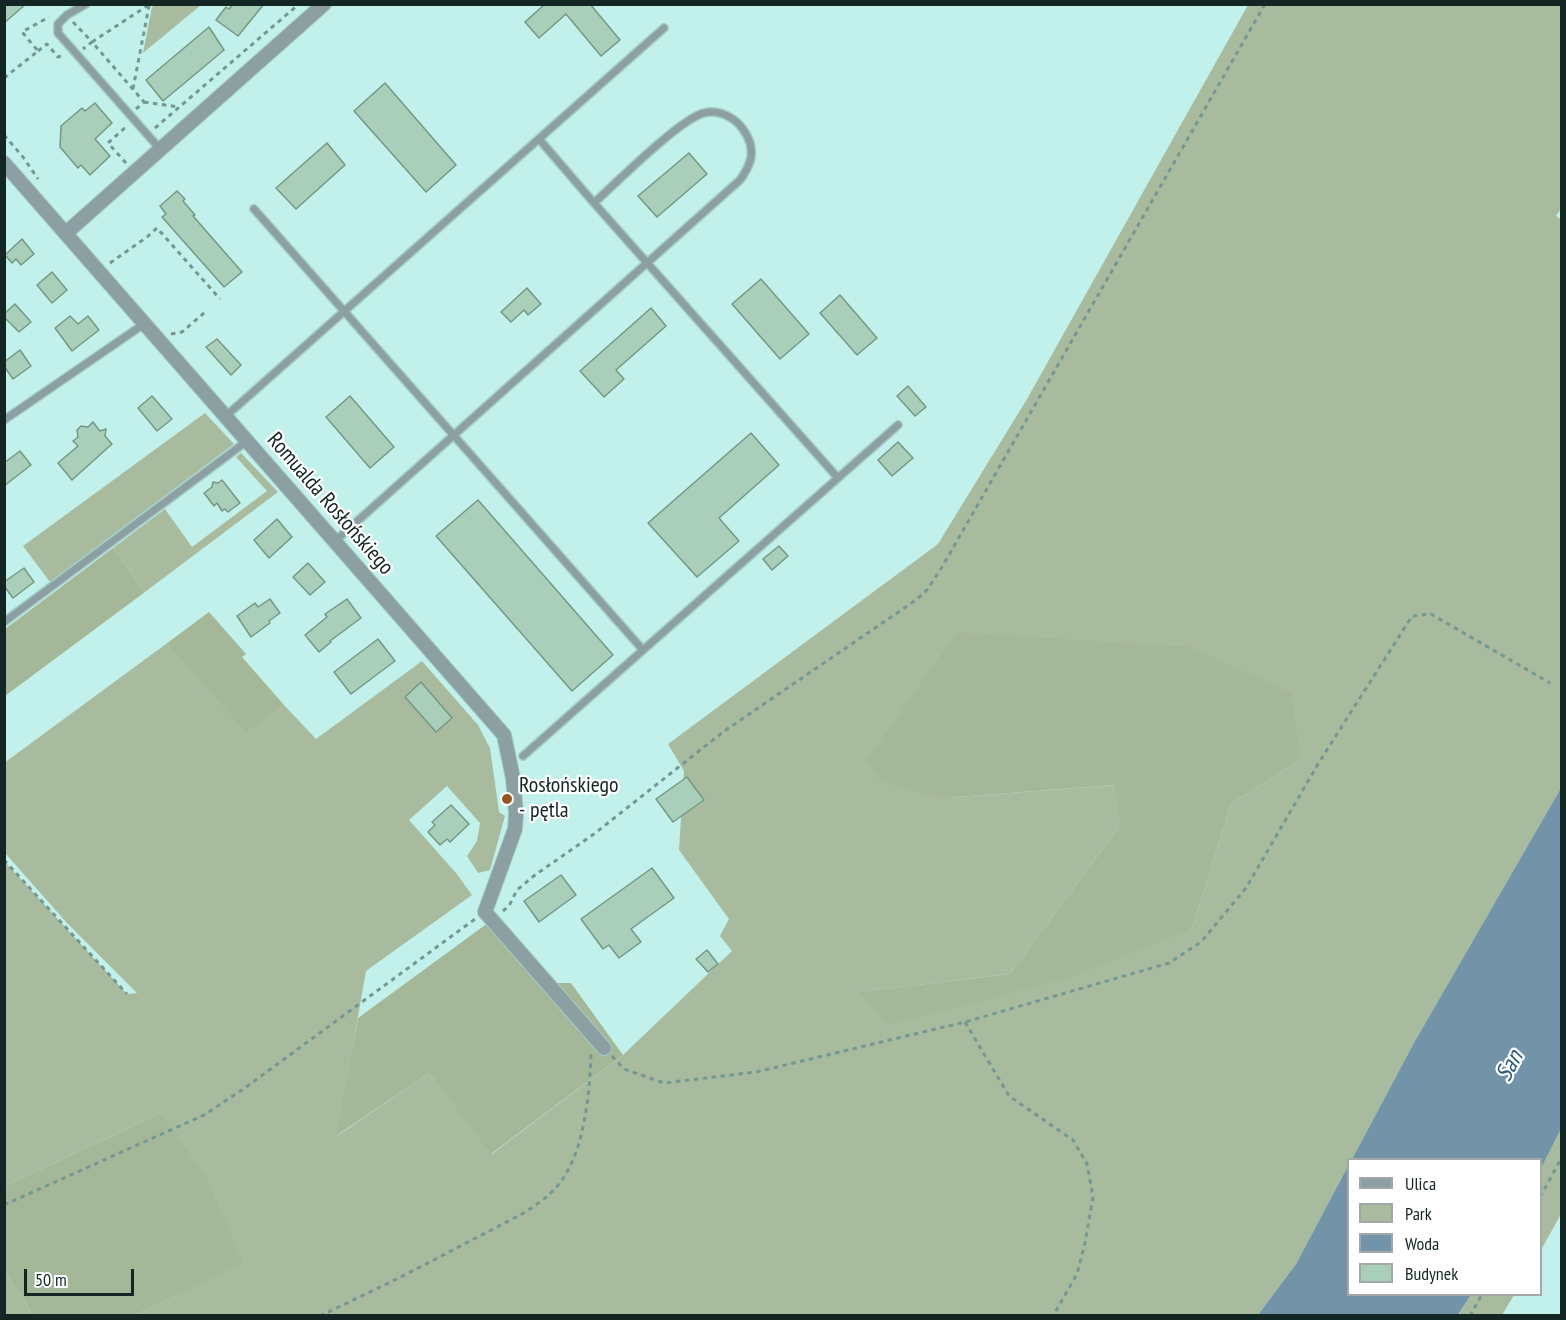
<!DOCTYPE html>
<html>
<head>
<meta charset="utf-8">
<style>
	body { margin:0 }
	#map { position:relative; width:1566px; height:1320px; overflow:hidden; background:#c2f0ea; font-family:"PT Sans Narrow",sans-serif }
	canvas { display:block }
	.frame { position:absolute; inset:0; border:6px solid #142624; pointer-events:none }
	.legend { position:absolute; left:1347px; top:1158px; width:195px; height:138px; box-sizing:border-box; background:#fff; border:2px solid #a1a8a7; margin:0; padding:8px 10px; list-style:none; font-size:18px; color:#142624 }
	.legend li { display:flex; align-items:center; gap:12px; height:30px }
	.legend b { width:30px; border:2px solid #a1a8a7 }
	.scale { position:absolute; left:24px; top:1269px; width:110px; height:27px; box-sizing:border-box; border:3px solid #142624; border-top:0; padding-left:8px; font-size:18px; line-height:21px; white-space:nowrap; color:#142624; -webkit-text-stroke:4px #fff; paint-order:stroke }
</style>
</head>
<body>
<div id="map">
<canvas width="1566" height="1320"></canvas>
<div class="frame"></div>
<ul class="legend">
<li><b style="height:8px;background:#8c9fa3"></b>Ulica</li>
<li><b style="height:16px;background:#a9bb9e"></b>Park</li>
<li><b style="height:16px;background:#7393a9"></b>Woda</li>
<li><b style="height:16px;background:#a9ceb9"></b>Budynek</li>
</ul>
<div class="scale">50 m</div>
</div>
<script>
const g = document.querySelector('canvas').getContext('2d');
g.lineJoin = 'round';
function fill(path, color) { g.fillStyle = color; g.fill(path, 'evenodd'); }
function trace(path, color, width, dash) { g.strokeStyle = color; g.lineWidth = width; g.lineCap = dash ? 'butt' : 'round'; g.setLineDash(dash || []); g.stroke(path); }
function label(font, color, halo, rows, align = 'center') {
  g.font = font + ' "PT Sans Narrow",sans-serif'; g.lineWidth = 4.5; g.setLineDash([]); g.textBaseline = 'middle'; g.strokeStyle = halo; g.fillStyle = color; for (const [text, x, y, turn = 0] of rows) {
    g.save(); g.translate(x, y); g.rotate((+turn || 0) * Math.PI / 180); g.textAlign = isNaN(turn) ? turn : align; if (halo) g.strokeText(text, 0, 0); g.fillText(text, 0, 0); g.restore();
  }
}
fill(new Path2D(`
	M156,5h45l-58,48 9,-46z
	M1248,5h313l1,202 -6,9 6,4 -1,568 -146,253 -63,118 -4,1v6l-52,98 -38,51h-1123l108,-51 -82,-151 -156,73v-324l122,132 10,-1 -70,-70 -62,-70 -1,-90 162,-119 80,87 38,-26 32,34 106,-78 56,64 12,23 9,64 6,4 -15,54 -12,3 -11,-17 10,-15 3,-18 -33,-37 -38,34 47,53 16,22 -106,76 -29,165 92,-63 63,81 131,-99 109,-104 -12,-15 9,-17 -50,-69 5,-79 -16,-27 270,-200 89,-145zM1301,759l-70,45 -39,125 -306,96 -26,-33 150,-18 109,-147 -3,-42 -173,13z
	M205,413l29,31 -184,138 -27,-36z
	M241,453l37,39 -133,100 -32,-44 52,-39 27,38 75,-56 -31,-34z
	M1561,1129v85l-20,36v-82z
	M5,1272l28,43h-28z
	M1471,1295h43l-12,20 -44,1z`), '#a9bb9e');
fill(new Path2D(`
	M113,548l32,44 -140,104v-67z
	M209,612l37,42 -4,3 42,48 -38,27 -80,-88z
	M957,632l234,15 100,46 10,66 -70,45 -39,125 -125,50 -181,46 -27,-33 151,-18 109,-147 -4,-42 -172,13 -62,-16 -14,-22z
	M492,920l65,63h14l52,72 -132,99 -62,-81 -93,63 22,-118z
	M161,1113l46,66 37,85 -109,51h-102l-28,-43v-86z`), '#a4b899');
fill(new Path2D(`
	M1561,788v341l-20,39 -1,-8 -188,-1 63,-118z
	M1348,1166v128l123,1 -13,20h-200l38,-51z`), '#7393a9');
const building = new Path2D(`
	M4,4h22l-22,19z
	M233,4h31l-26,32 -22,-16 10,-13 3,2z
	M545,4h45l30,36 -19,16 -35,-42 -27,24 -14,-16z
	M209,27l15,23 -61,51 -17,-21z
	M385,83l71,82 -30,27 -72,-81z
	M95,103l17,20 -17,16 15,17 -20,19 -9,-10 -3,3 -18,-21 1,-21 21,-18 3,3z
	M327,143l18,22 -49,44 -20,-21z
	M689,153l18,21 -50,43 -19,-21z
	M177,191l8,8 -2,2 12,14 -2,1 49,56 -18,15 -62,-70 4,-3 -6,-8z
	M22,239l12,15 -13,11 -5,-6 -4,4 -7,-8z
	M52,272l15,18 -15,13 -15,-18z
	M761,279l48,55 -29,25 -48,-55z
	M527,288l14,16 -13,11 -4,-5 -13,12 -10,-10z
	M840,295l37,43 -20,17 -37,-42z
	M15,304l16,18 -12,10 -15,-15v-3z
	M651,308l15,18 -50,44 8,9 -20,18 -24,-26z
	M70,316l8,8 10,-8 11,14 -27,21 -17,-23z
	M217,339l24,26 -10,10 -25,-28z
	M20,350l11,16 -18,13 -9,-13v-4z
	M908,386l18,21 -11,9 -18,-20z
	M152,396l20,23 -15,12 -19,-23z
	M350,396l44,51 -24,21 -44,-51z
	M93,422l7,9 6,-2 -1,7 7,8 -40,36 -14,-17 20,-17 -5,-5 5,-4 -1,-7 4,-4 7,1z
	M751,433l28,32 -60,53 20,23 -42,36 -49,-54z
	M898,442l15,16 -21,18 -14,-16z
	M20,451l11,14 -27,21v-23z
	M222,480l18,23 -12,9 -3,-3 -3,2 -5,-8 -3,3 -10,-13 8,-6 1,-5 5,1z
	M478,500l135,155 -41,36 -136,-155z
	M277,519l15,18 -23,21 -15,-18z
	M779,546l9,10 -16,14 -9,-11z
	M308,563l17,19 -15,13 -17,-18z
	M24,568l10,14 -21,16 -9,-12v-4z
	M270,599l10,14 -11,8 1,2 -19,14 -14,-21 18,-13 3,4z
	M347,599l14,19 -31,23 1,1 -12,10 -14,-17 22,-18 -2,-3z
	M378,639l17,22 -44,33 -17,-22z
	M421,682l31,36 -16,14 -31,-35z
	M687,777l17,23 -31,22 -17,-23z
	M451,805l18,19 -19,18 -3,-3 -7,6 -12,-13 7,-7 -3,-3z
	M652,868l22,30 -43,31 10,13 -22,16 -10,-13 -6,4 -22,-30z
	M561,875l15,20 -37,27 -15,-21z
	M707,950l11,14 -10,8 -12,-13z`);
fill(building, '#a9ceb9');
trace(building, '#759885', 1.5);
const lane = new Path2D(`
	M86,4l-19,11 -9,9v9l102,116
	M539,139l55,64 244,275
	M254,209l389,441
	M226,416l438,-388
	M4,420l140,-96
	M335,541l405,-361c11,-15 16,-29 6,-46 -8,-15 -25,-25 -42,-21 -23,5 -89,71 -110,90
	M4,622l243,-181
	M523,756l375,-331`);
const street = new Path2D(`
	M4,163l500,572 9,43 3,35 -1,16 -30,83 119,136
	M66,233l258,-229`);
trace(lane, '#a3ccc6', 10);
trace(street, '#a3ccc6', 16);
trace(new Path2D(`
	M73,22l19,20 -9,7
	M38,51l9,-7 11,13 5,-2
	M4,78l34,-27 -16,-19 27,-15
	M133,89l16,-83
	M144,102l35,5
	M136,109l8,-7 -52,-60 58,-38
	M155,128l144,-124
	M4,135l19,22 15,22
	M126,163l-18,-20 19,-17
	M110,263l37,-26 10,-9 63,71
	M171,334l11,-2 22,-19
	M4,860l123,134
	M503,911l6,-5 8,-16 18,-15 59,-41 129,-102 193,-132 11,-10 15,-23 323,-563
	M965,1022l44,74 64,44 14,24 6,33 -8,46 -8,31 -24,42
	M612,1056l12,13 40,14 92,-11 209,-50 204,-59 32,-21 45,-54 72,-124 94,-148 19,-2 119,69
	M1540,1197l22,-40
	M4,1205l200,-90 38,-25 233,-171
	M320,1316l79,-38 123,-64c16,-10 32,-21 42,-37 21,-32 26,-87 27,-124
	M1470,1316l12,-22`), '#759793', 3, [4.5, 4.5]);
trace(lane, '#8c9fa3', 7);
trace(street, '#8c9fa3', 14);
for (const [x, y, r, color] of [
	[507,799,6,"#965422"]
]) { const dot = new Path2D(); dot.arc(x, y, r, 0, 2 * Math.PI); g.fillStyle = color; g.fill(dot); trace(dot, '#fff', 2); }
label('22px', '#142624', '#fff', [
	["Romualda Rosłońskiego",330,504,49]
]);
label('22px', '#142624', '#fff', [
	["Rosłońskiego",519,786],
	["- pętla",519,811]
], 'left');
label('italic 24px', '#265b7d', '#fff', [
	["San",1510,1066,-61]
]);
</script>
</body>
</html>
